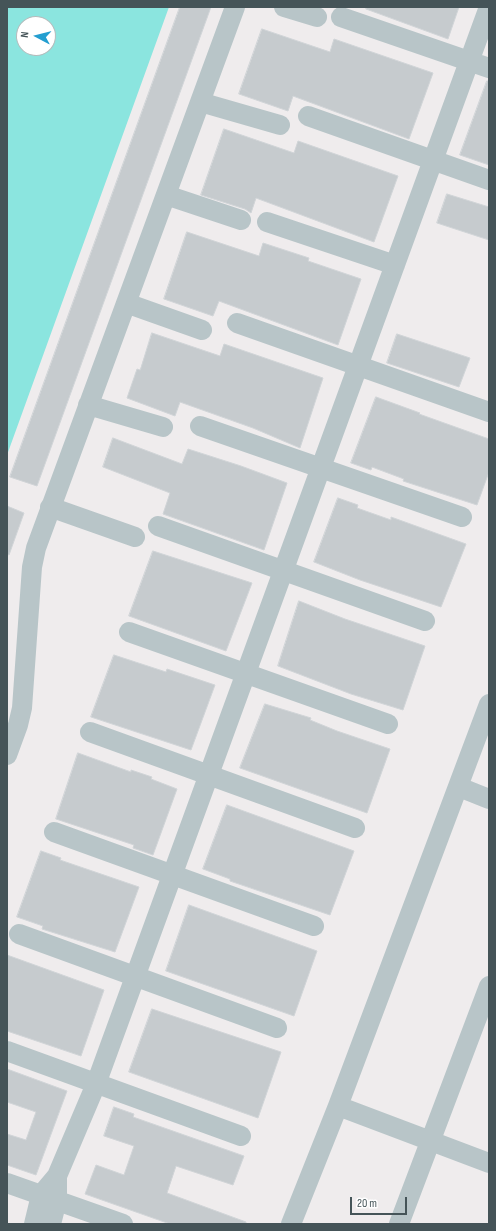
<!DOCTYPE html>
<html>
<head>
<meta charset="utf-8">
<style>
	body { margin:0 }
	#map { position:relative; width:496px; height:1231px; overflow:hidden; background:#efeced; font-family:"Sofia Sans Condensed",sans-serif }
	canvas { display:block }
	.frame { position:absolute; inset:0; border:8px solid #455458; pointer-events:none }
	.north { position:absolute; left:16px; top:16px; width:40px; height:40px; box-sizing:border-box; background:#fff; border:1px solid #b5bbbc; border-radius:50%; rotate:277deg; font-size:11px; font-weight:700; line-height:16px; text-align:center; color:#455458 }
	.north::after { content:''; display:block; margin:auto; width:14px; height:18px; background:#249ed0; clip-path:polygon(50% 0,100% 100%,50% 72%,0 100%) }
	.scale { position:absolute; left:350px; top:1197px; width:57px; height:18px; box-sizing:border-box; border:2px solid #455458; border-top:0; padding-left:5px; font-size:12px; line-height:14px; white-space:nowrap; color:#455458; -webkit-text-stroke:3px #fff; paint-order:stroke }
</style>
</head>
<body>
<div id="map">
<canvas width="496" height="1231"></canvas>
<div class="frame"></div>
<div class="north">N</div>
<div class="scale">20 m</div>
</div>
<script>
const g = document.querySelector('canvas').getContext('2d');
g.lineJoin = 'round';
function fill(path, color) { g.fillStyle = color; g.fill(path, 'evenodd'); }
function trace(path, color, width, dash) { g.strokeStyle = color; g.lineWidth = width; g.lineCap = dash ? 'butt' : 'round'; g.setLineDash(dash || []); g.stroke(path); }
fill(new Path2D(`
	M7,7h162l-162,448zM24,24h24v24h-24z`), '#8be5df');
const building = new Path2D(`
	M180,7h31l-174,479 -27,-9z
	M367,7h92l-11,32 -82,-30z
	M262,29l68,23 4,-13 99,34 -24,66 -116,-43 -5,15 -49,-17z
	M487,81h2v84l-29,-10z
	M224,129l70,24 4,-12 100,35 -24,66 -118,-44 -5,15 -6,-4 -44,-14z
	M447,194l42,13v33l-52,-17z
	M187,232l72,24 4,-13 46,15 -1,3 53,18 -23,66 -119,-44 -6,15 -49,-17z
	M152,333l68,23 4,-12 99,34 -23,70 -47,-20 -73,-26 -5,14 -48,-18 10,-29 3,1z
	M397,334l73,24 -11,29 -72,-24z
	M376,397l44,16 -1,1 70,25v33l-12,33 -74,-24 1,-2 -32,-12 -1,3 -20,-7z
	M113,438l69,26 6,-15 53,17 46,17 -23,67 -101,-36 7,-21 -67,-26z
	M338,498l20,7 -1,3 34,12v-3l75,27 -25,63 -81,-27 -46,-18z
	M7,506l17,7 -15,42 -2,-1z
	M153,551l99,32 -26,68 -97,-35z
	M299,601l46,18 80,27 -22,64 -52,-16 -73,-28z
	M114,655l52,17 1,-3 48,16 -24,65 -100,-33z
	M265,704l46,14 -1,2 27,11 53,18 -23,64 -127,-45z
	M78,753l53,19v-2l21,7 -1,2 26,10 -24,66 -20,-7 1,-3 -78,-26z
	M227,805l127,46 -24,64 -100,-34v-2l-27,-10z
	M41,851l20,7 -1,2 79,27 -24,65 -73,-23 1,-3 -26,-9z
	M189,905l128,46 -23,65 -128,-45z
	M7,955l97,35 -23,66 -74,-25z
	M152,1009l129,43 -23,66 -129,-46z
	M7,1069l60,22 -31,84 -29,-10v-31l19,6 10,-28 -29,-10z
	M114,1107l20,7 -1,3 111,39 -11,29 -57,-19 -9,27 79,29v2h-76l-85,-30 11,-29 28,10 10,-29 -30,-10z`);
fill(building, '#c6cbce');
trace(building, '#d0d4d7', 1);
trace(new Path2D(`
	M284,7l33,10
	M341,17l148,51
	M200,102l80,23
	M308,116l181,64
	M166,195l75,25
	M267,222l128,43
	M126,303l76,27
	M237,323l252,89
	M88,405l75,22
	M200,426l262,91
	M50,507l85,30
	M158,526l267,95
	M129,632l259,92
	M90,732l265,96
	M7,755l11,-30 4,-17 10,-141 4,-19 199,-541
	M459,787l30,12
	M54,832l260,94
	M19,934l258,94
	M7,1051l234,85
	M338,1106l151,57
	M57,1176l39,-92 393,-1077
	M7,1183l116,41
	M34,1224l7,-29 16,-19v24l-6,24
	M291,1224l47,-118 151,-402
	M399,1224l90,-238`), '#b8c5c8', 20);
</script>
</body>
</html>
